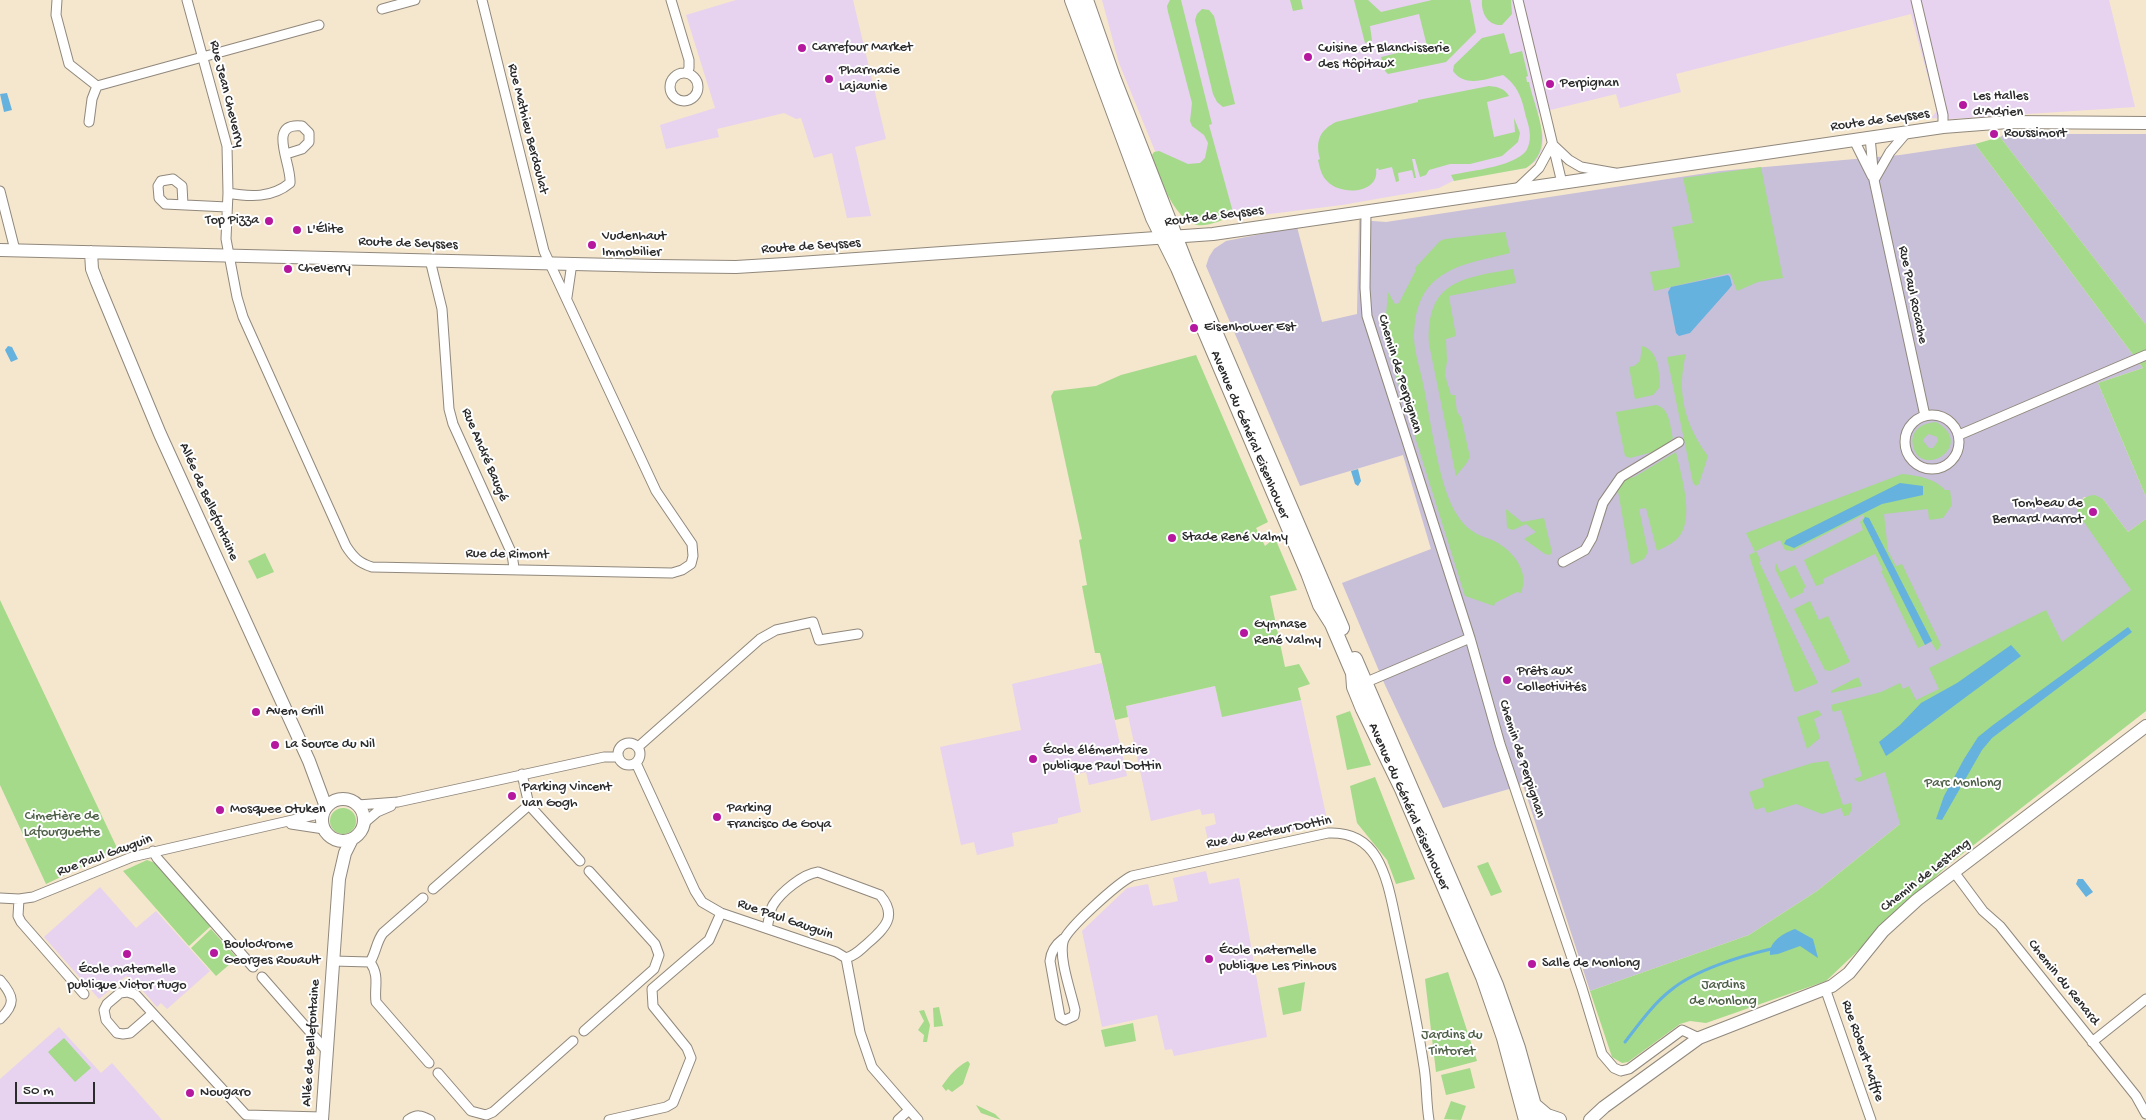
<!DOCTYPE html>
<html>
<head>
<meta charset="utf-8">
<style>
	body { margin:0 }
	#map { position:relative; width:2146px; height:1120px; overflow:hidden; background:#f5e6ce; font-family:"Gochi Hand",sans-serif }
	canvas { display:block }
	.scale { position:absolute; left:15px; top:1082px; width:80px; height:22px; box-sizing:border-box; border:2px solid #2b2b2b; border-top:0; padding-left:6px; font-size:15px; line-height:18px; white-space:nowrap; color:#2b2b2b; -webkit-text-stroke:4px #fff; paint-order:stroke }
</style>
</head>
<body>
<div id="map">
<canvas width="2146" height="1120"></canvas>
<div class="scale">50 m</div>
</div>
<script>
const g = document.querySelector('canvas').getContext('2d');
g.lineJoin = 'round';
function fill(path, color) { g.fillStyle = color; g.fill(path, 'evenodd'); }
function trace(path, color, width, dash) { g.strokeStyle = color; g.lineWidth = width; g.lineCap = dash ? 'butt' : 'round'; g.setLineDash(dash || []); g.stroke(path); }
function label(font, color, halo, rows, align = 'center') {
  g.font = font + ' "Gochi Hand",sans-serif'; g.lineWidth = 4; g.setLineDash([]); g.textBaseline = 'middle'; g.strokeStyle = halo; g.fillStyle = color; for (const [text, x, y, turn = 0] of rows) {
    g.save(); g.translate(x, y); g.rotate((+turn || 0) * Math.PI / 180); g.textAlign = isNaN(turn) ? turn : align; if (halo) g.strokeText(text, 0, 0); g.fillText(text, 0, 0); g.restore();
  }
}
fill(new Path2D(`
	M736,0h117l33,139 -31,8 16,69 -24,2 -15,-65 -18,5 -13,-40 -5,1 -12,-6 -67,16 2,8 -53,12 -6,-24 55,-17 -29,-93z
	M1102,0h1007l26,107 -185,12 -19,-1 6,-7 -26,-97 -235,60 5,18 -61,16 -4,-14 -78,19 5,24 -1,13 -6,11 -10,7 -69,11 -18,9 -97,17 -145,18 -17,-11 -61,-149z
	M1102,663l25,113 -38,9 -3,-13 -12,3 7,37 -23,6v5l-46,10 2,13 -37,9 -3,-13 -13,3 -21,-98 81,-17 -9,-46z
	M1215,686l7,30 79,-16 27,124 -118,25 -5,-22 11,-3 -2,-11 -12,2 -2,-6 -49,12 -25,-115z
	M1206,871l3,13 30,-6 28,159 -93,19 -2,-7 -7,1 -8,-35 -55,12 -20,-96 45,-43 21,-4 5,22 21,-4 4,-1 -5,-23z
	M100,887l36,41 20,-17 54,60 -43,38 -6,-6 -4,4 -21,-24 -10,-7 -27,23 -55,-62z
	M59,1027l42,46 11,-10 50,57h-162v-41z`), '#e7d2ef');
fill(new Path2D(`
	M2005,134h141v191l-146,-188z
	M1975,144l168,224 -45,15 48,114v22l-18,13 -25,-33 -19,-2 -6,9 54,85 -231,171 -1,62 -83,67 -68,44 -159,56 -67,-206 -80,23 -58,-123 -43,-102 89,-34 -28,-94 -103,31 -94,-220 3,-9 5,-8 12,-8 71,-14 25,95 35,-8 2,-94 27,2 334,-51 180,-16z`), '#c8bfd8');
fill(new Path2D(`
	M1170,0h11l31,124 -3,1 25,91c-10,3 -26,11 -37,9 -23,-5 -39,-50 -45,-70l2,-3 5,-1 29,13 12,-1 5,-5 3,-15 -4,-8 -12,-9 -2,-5 2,-18 -24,-91 -1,-6z
	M1290,0h11l2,9 -10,2z
	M1354,0h14l13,12 51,-12h38l6,32 -30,30 -58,12 -3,-3 -4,-14 46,-11 -8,-32 -49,12 2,15 -7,2z
	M1482,0h29l1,14 -10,11c-14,1 -21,-12 -20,-25z
	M1202,9l7,1 5,6 21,88 -12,3 -6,-5 -4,-8 -18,-74 2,-6z
	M1504,33l6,21 12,-3 6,25 -2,1 1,5h2c6,29 28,67 -3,86l-72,13 -3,-6c18,-4 71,-9 77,-28 4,-10 1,-21 -2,-30 -4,-19 -8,-31 -23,-42 -17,4 -38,13 -50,-4l1,-6 28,-27z
	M1489,86c9,1 15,2 20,10l-22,6 7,35 21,-5 -1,-14 6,15 -2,9 -16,14 -32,8h-20l-21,6 -3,5 -6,2 -5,-18h-3l4,19h-2l-2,-8 -14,3 1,8 -3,1 -4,-15 -13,3 -1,-2 -2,1c4,25 -36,27 -49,12 -6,-6 -7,-13 -9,-21l2,-1c-5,-18 0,-29 16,-37l82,-20v-2z
	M2000,137l146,188v172l-48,-114 45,-15 -168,-224z
	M1761,167l22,111 -25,4 -21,9 -7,-18 -76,18 -4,-19 30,-5 -8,-40 21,-4 -10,-45z
	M1505,232l5,21c-30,8 -66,11 -85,39 -9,14 -11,31 -11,47 1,16 7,33 10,49 7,33 15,102 34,128 3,5 8,11 13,14 8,7 19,8 27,13 18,11 31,30 23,50l-4,-1 -22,11 -1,3 -29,-10 -81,-258 4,-46 7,12 4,-1 17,-33 -1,-2 25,-27 5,-2z
	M1513,269l3,14 -67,13 7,40 -10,3 1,22 -2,14 6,20h4l2,17 4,5 9,40 -4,7 -10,12 -27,-132c-3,-63 33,-66 84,-75z
	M1642,346c17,5 17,25 18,41l-7,8 -18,4 -6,-32 5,-1 6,-5z
	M1686,354c-10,38 -1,71 22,102l-9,28 -3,2 -3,-3 -26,-126z
	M1196,355l72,167 -12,6 9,18 10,-8 22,52 -27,6 15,71 14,-3 11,20 -12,4 3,12 -79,17 -7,-31 -89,20 2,11 -13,3 -15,-67h-5l-13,-67 5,-1 -8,-45 3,-1 -31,-143 3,-5 42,-5 25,-11z
	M1656,405c14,3 14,21 17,33l-13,12 -30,8 -5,-2 -9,-44z
	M1936,422c41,23 -15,58 -23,24 -3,-16 9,-23 23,-24zM1929,434l8,3 1,4 -5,7h-4l-6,-7 2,-4z
	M1676,452c5,23 20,69 1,87 -5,5 -14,9 -20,12l-11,-43 -7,1 9,43 -4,7 -13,6 -13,-74 6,-12 10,-2z
	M1902,474c14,1 34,5 43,16h5l2,15 -9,13 -14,2 -1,-11 -44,5 4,37 8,15 6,-2 39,81 -4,6 -6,-9 -13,6 -37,-77 2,-1 -8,-16 -52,25 1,4 -8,3 -12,-26 59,-30 -3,-8 4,-5 -1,-2 -71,36 -7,-1 -5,-10 -24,11 5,10 -2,1 59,121 -22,9 -2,-1 -45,-136 6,-3 -9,-19z
	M2095,495l8,4 25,33 18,-13v192l-198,154 -122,116 -120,42 -16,-2 -10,3 -52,38 -6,1 -10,-6 -22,-66 159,-56 68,-44 83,-67 -15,-52 -26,10 -5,-3 8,-3 -21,-66 -8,2 -2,-7 50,-13 19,-9 3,6 6,-3 7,14 23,-11 -10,-21 117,-58 16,32 69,-52 -54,-78c2,-11 6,-16 18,-17z
	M1506,509l16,13 22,-4 8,34 -2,3 -5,-1 -21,-15 12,-7 -10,-8 -13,6 -6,-2z
	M265,553l9,19 -17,7 -9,-18z
	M1776,563l4,9 15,-7 11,22 -3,2 1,3 -14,7 -15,-30z
	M0,600l118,250 -72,34 -46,-99z
	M1810,601l9,19 9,-4 22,46 -20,9 -5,-1 -31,-61z
	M1858,677l4,9 -31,7v-2z
	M1818,710l4,5 -8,4 6,19 -13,11 -10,-32z
	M1350,711l21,54 -24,5 -11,-54z
	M1828,761l15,44 8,-2 1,6 -3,6 -5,1 -3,-8 -19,6 -26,-10 -29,9 -3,-6 -9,3 -6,-18 15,-5 -2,-8 50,-16z
	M1375,777l40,102 -19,5 -9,-24 -30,-37 -7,-37z
	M330 821a13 13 0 1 1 26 0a13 13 0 1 1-26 0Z
	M147,860l8,3 56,63 -22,20 -66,-75z
	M1488,862l14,30 -11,4 -14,-30z
	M211,929l26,29 -21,18 -25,-28z
	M1448,972l29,89 -41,11 -11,-93z
	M1305,982l-4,29 -18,4 -5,-27z
	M939,1007l4,19 -9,1 -1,-19z
	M924,1010l6,15 -3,17h-4l1,-7 -6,-5 6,-9 -5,-10z
	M1133,1023l3,18 -31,6 -4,-17z
	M64,1038l27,30 -16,14 -27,-30z
	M968,1061l2,3 -7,20 -11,8 -4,-3 -2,2 -4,-5c8,-11 14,-19 26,-25z
	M1470,1068l5,20 -29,7 -5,-20z
	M1451,1101l15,5 -5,14 -17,-1z
	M976,1105l19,9 6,6 -20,-7z`), '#a4da8a');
fill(new Path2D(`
	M7,93l5,17 -8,2 -4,-18z
	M1728,275l2,2 2,8 -3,4 -39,44 -11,3 -3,-3 -8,-41 3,-5z
	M8,346l4,1 6,12 -7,3 -6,-12z
	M1358,469l3,12 -3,5 -3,-2 -4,-13z
	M1900,483l23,3v9l-41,9 -88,44 -10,-4 2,-4z
	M1865,517l4,1 63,123 -7,4 -62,-124z
	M2128,627l4,5 -140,106 -10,12 -40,70 -6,-1 8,-23 20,-37 14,-22 15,-12z
	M2011,645l10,11 -129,96 -6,4 -7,-14 21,-17 21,-22 36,-20z
	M2078,879h5l10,13 -7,5 -10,-13z
	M1795,929l18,10 5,19 -18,-12 -22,8 -8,1c-1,-14 14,-22 25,-26z`), '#65b2df');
trace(new Path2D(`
	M1625,1042c14,-18 28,-38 46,-52 24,-20 70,-34 100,-41`), '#65b2df', 3);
const street = new Path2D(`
	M57,0l-1,15 13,49 28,22 222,-61
	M187,0l40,146 1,47 -2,46 11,58 6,20 103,229c7,11 13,17 26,21l300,6 10,-3 9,-6 2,-8 -1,-12 -36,-53 -112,-240 -62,-251
	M671,0l18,60v8l-2,5
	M1518,0l44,183
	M1916,0l27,115v12
	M382,9l33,-9
	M670 87a14 14 0 1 1 28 0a14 14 0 1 1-28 0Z
	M89,122l3,-23 5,-13
	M1870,137l4,43 51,236
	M1854,140l18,36
	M1874,180l16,-28 17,-20
	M1517,189l22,-21 13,-24 17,16 12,7 34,6
	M0,191l15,59
	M228,193c22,4 44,5 62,-10 2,-19 -24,-61 12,-57l7,7v9l-7,7 -16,5
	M183,204l-1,-18 -9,-7 -12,2 -3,5 1,12 6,6 62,3
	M1366,211l-1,77 2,28 103,322 30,106 82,244 20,66 12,14 7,3 8,-2 53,-39 17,8
	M430,260l12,49 7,100 4,15 59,130 2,14
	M567,297l5,-34
	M1905 442a27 27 0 1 1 54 0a27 27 0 1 1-54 0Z
	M1959,435l187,-80
	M1563,562l22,-12 7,-12 11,-35 18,-26 58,-35
	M1362,684l108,-46
	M618 754a11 11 0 1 1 22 0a11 11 0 1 1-22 0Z
	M638,747l122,-108 16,-9 37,-8 6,18 39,-6
	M636,763l59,128 7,11 19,11 115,39 10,6 14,74 12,35 46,53
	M522,774l7,31
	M358,805l40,-3 206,-45h14
	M364,823l13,-11 14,-6
	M291,824l33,5
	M153,851l4,7 96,109
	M1954,872l29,39 17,15 136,170 10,18
	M433,889l96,-84 51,56
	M0,898l19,1 14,-2 99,-40 191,-44
	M19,899l-1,17 3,6 63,72
	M767,928c2,-7 2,-16 6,-23 8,-13 30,-31 45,-33l62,23c18,21 5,33 -12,48 -7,6 -13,13 -22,15
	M1063,939c-8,6 -12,12 -13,22l10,56 5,3 9,-4 1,-6c-4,-18 -16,-51 -12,-68 3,-13 55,-59 69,-66l196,-43c20,-1 37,6 48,24 12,20 16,46 21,69 10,47 20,94 27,141 3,18 2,35 5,53
	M333,961l37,1c10,14 4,25 6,40l53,61
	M370,962c6,-9 6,-20 13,-29l40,-35
	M262,977l64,73
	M0,980c14,16 16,24 0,39
	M1826,991l45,129
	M152,1014l-22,19 -7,1 -6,-1 -11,-13 -2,-10 3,-6 13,-11 8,-1 8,3 110,120 76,2
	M584,1031l70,-62 5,-14 -4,-11 -66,-73
	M2092,1042l54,-43
	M438,1073l33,38 15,4 7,-3 80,-71
	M408,1120c9,-6 13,-5 22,0
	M609,1120l57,-13 7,-4 18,-45 -4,-10 -34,-42 -1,-17 57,-49 12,-27
	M898,1120l11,-10`);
const secondary = new Path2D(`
	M0,250l656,16 80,1 49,-3 428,-30 730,-107 65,-5 138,1
	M91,252l1,17 5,13 63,152 149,327 17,46
	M322 820a21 21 0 1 1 42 0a21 21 0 1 1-42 0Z
	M322,1120l17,-241 6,-26 7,-14
	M1590,1120l14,-13 95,-69 133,-52 17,-13 34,-42 34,-31 229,-174`);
const primary = new Path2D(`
	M1072,0l81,218 25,50 130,305 12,32 12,19 21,49 1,14 9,22 39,80 81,188 21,61 22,82
	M1086,0l27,77 73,187 156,364
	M1355,659l141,326 22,63 20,72
	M1534,1105l13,11 12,4`);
trace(street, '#90887c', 11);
trace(secondary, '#90887c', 14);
trace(primary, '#90887c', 16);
trace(street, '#fff', 9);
trace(secondary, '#fff', 12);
trace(primary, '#fff', 14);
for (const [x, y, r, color] of [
	[802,48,5,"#b5179e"],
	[1308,57,5,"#b5179e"],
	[829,79,5,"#b5179e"],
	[1550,84,5,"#b5179e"],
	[1963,105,5,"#b5179e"],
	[1994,134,5,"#b5179e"],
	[269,221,5,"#b5179e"],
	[297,230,5,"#b5179e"],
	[592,245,5,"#b5179e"],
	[288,269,5,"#b5179e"],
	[1194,328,5,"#b5179e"],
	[2093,512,5,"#b5179e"],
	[1172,538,5,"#b5179e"],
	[1244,633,5,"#b5179e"],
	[1507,680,5,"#b5179e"],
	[256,712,5,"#b5179e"],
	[275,745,5,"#b5179e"],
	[1033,759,5,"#b5179e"],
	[512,796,5,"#b5179e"],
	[220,810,5,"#b5179e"],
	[717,817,5,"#b5179e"],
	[214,953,5,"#b5179e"],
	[127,954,5,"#b5179e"],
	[1209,959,5,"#b5179e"],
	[1532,964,5,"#b5179e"],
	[190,1093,5,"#b5179e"]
]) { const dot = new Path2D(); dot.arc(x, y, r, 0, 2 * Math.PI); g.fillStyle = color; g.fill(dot); trace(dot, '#fff', 2); }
label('14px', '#2b2b2b', '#fff', [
	["Carrefour Market",812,48],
	["Cuisine et Blanchisserie",1318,49],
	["des Hôpitaux",1318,65],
	["Pharmacie",839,71],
	["Lajaunie",839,87],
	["Perpignan",1560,84],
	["Les Halles",1973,97],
	["d'Adrien",1973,113],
	["Roussimort",2004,134],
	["Top Pizza",259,221,"right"],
	["L'Élite",307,230],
	["Vudenhaut",602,237],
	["Immobilier",602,253],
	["Cheverry",298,269],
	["Eisenhower Est",1204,328],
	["Tombeau de",2083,504,"right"],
	["Bernard Marrot",2083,520,"right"],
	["Stade René Valmy",1182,538],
	["Gymnase",1254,625],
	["René Valmy",1254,641],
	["Prêts aux",1517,672],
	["Collectivités",1517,688],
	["Avem Grill",266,712],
	["La Source du Nil",285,745],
	["École élémentaire",1043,751],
	["publique Paul Dottin",1043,767],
	["Parking Vincent",522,788],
	["van Gogh",522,804],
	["Parking",727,809],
	["Francisco de Goya",727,825],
	["Mosquee Otuken",230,810],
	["Boulodrome",224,945],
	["Georges Rouault",224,961],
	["École maternelle",1219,951],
	["publique Les Pinhous",1219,967],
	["Salle de Monlong",1542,964],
	["École maternelle",127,970,"center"],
	["publique Victor Hugo",127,986,"center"],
	["Nougaro",200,1093]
], 'left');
label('14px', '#2b2b2b', '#fff', [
	["Rue Jean Cheverry",226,94,76],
	["Route de Seysses",1880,121,-8],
	["Rue Mathieu Berdoulat",527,129,76],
	["Route de Seysses",1214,217,-7],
	["Route de Seysses",408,244,2],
	["Route de Seysses",811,247,-4],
	["Rue Paul Rocache",1912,295,78],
	["Chemin de Perpignan",1399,374,73],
	["Avenue du Général Eisenhower",1249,435,67],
	["Rue André Baugé",484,455,67],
	["Allée de Bellefontaine",208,502,66],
	["Rue de Rimont",507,555,1],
	["Chemin de Perpignan",1521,759,72],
	["Avenue du Général Eisenhower",1408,807,66],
	["Rue du Recteur Dottin",1269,833,-11],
	["Rue Paul Gauguin",105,856,-20],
	["Chemin de Lestang",1926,876,-38],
	["Rue Paul Gauguin",785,920,19],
	["Chemin du Renard",2063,983,51],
	["Allée de Bellefontaine",312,1043,-86],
	["Rue Robert Maffre",1862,1051,71]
]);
label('14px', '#4f6048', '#fff', [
	["Parc Monlong",1963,784],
	["Cimetière de",62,817],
	["Lafourguette",62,833],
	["Jardins",1723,986],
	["de Monlong",1723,1002],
	["Jardins du",1452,1036],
	["Tintoret",1452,1052]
]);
</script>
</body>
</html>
